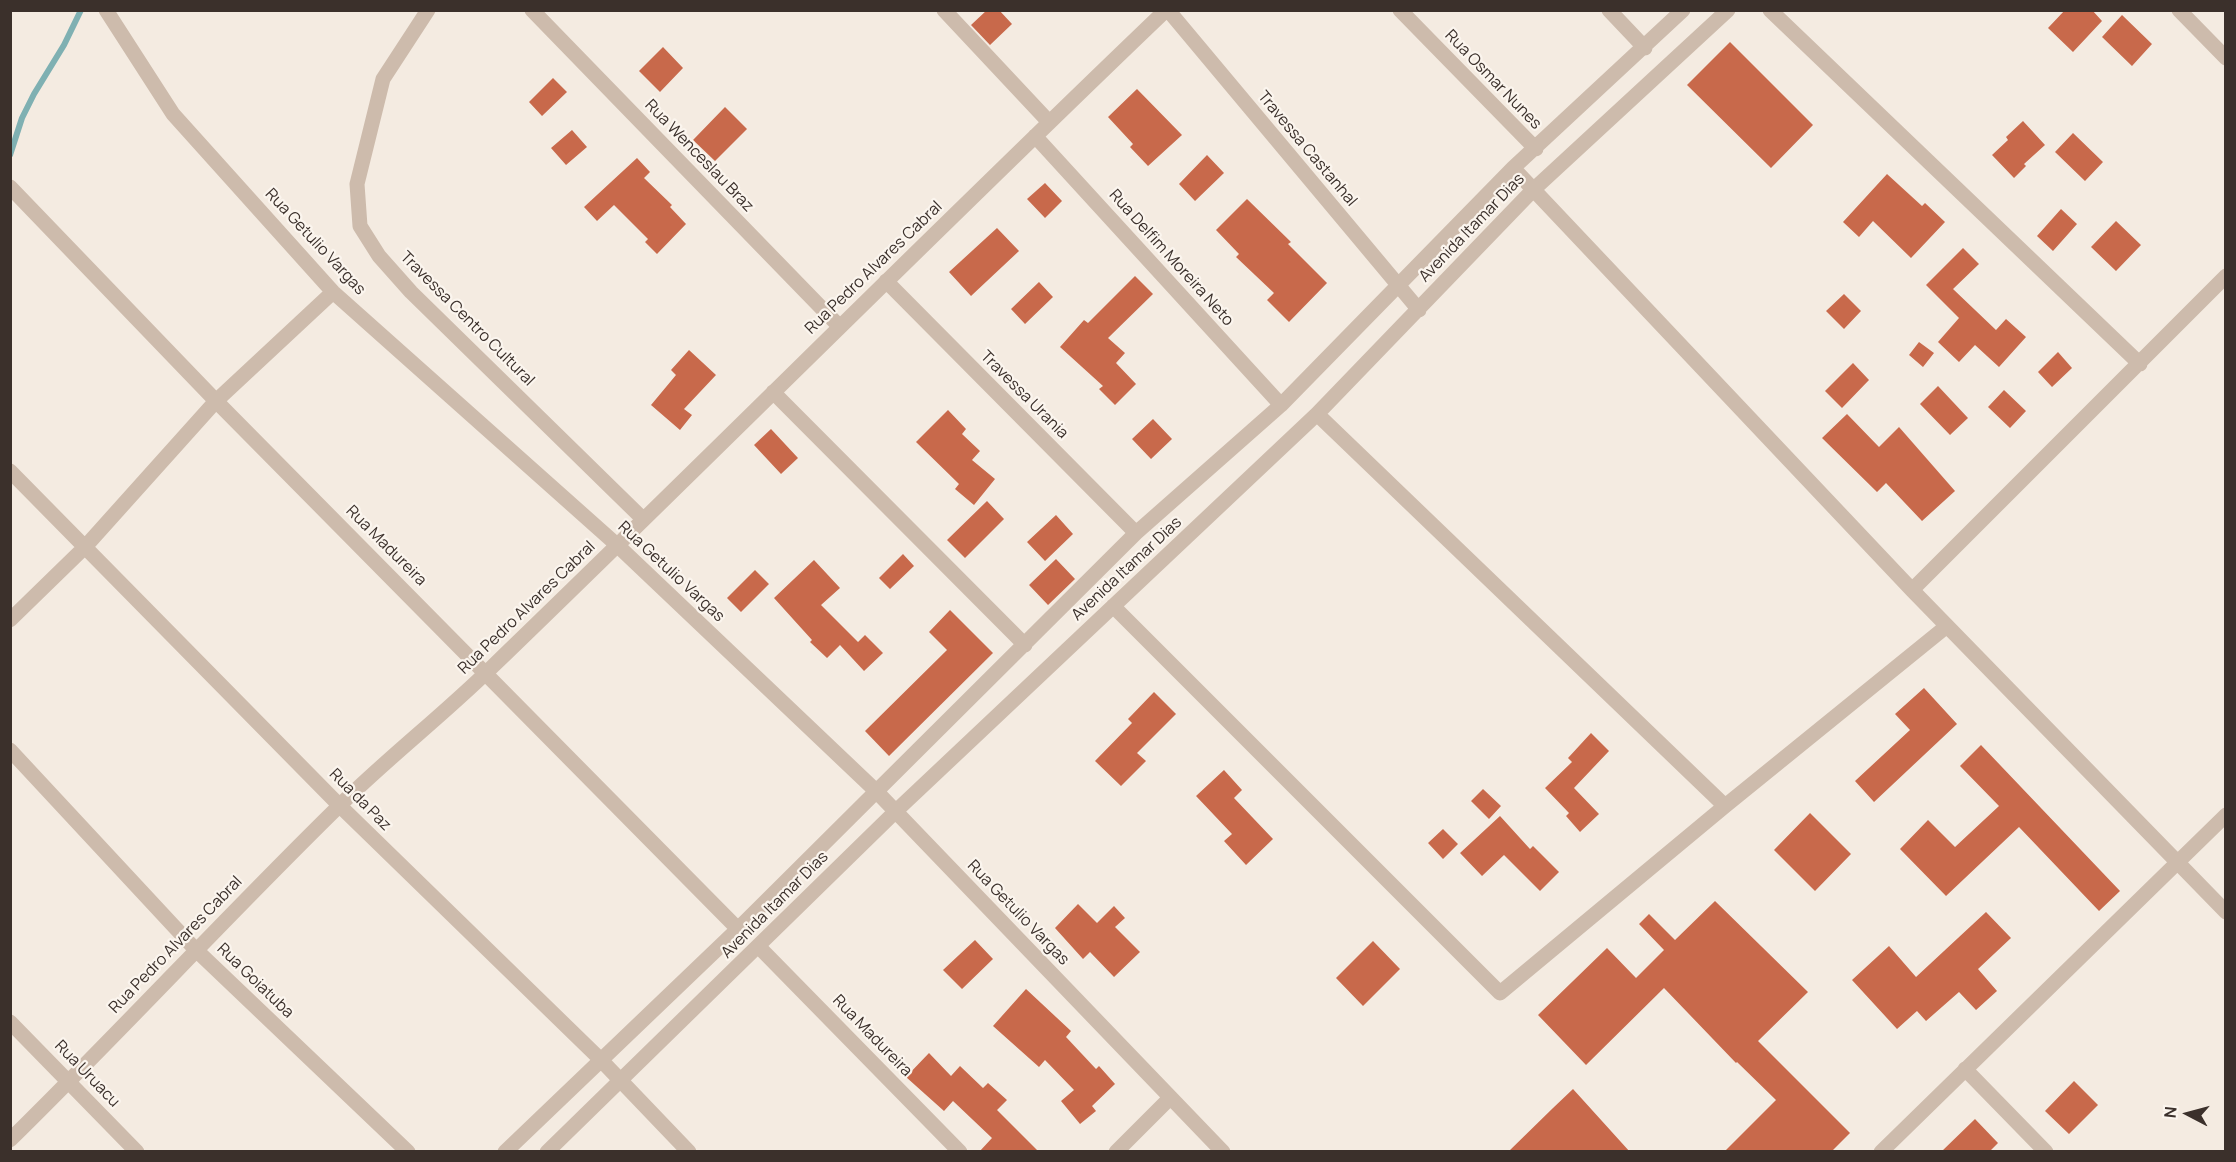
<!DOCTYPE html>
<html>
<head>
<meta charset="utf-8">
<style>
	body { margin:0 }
	#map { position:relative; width:2236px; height:1162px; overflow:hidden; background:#f4ebe1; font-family:Manrope,sans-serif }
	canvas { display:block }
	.frame { position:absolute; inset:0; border:12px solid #3b302b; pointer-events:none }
	.north { position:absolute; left:2158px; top:1084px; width:60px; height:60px; -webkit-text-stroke:4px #fbf5ee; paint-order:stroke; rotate:276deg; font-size:16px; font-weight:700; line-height:24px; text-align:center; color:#3b302b }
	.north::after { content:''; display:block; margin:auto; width:21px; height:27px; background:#3b302b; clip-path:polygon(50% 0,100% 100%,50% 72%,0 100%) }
</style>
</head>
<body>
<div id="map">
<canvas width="2236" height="1162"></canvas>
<div class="frame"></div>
<div class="north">N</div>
</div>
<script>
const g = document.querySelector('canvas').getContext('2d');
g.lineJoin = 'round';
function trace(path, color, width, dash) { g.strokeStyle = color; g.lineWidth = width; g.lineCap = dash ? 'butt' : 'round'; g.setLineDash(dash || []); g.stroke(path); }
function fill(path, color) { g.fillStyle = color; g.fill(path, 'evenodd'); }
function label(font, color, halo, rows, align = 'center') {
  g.font = font + ' Manrope,sans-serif'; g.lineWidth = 4.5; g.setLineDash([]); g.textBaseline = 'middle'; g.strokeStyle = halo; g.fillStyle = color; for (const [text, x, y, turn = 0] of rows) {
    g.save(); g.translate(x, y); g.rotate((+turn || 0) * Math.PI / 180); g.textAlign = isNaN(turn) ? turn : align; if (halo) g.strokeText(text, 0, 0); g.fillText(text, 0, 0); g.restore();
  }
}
trace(new Path2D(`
	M10,155l12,-37 12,-24 30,-49 17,-35`), '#7fb0b2', 6);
fill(new Path2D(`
	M987,10h12l13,14 -22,21 -19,-20z
	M2065,10h27l10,11 -29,31 -25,-24z
	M2122,15l30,29 -20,22 -30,-29z
	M1730,42l83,83 -42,43 -84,-83z
	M663,47l20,21 -23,24 -21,-21z
	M553,78l14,14 -25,24 -13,-14z
	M1137,89l45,46 -34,31 -18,-19 3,-3 -25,-27z
	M725,107l22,22 -32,32 -22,-21z
	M2023,121l22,24 -21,19 2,2 -12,12 -22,-23 16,-15 -2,-3z
	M572,130l15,17 -21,18 -15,-17z
	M2073,133l30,29 -18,19 -30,-29z
	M1207,155l17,18 -29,28 -16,-17z
	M637,158l13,14 -6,6 28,27 -2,2 16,17 -29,30 -12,-12 3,-3 -34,-34 -17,16 -13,-14z
	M1887,174l35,32 3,-3 20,19 -34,36 -38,-37 -14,16 -16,-15z
	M1045,183l17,18 -17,17 -18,-19z
	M1247,199l44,43 -3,2 39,39 -38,39 -22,-22 7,-7 -38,-36 3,-3 -23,-24z
	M2061,209l16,15 -24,27 -16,-15z
	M2116,221l25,24 -25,26 -25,-24z
	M997,228l22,23 -48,45 -22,-24z
	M1963,248l16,16 -26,25 43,41 10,-11 20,18 -27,30 -24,-22 -16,17 -21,-20 21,-24 -33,-33z
	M1135,276l18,18 -45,44 17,15 -9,10 20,21 -21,21 -16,-16 4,-3 -43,-39 24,-27 4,3z
	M1039,282l14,15 -28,27 -14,-15z
	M1844,294l17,17 -17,18 -18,-18z
	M1919,342l15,11 -11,14 -14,-12z
	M689,350l27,25 -32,34 8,6 -12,15 -29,-25 25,-30 -5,-5z
	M2058,352l14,16 -20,19 -14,-15z
	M1853,363l16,17 -27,28 -17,-17z
	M1938,386l30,32 -18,17 -30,-31z
	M2004,390l22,21 -16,17 -22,-21z
	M948,410l18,19 -4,5 18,17 -8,9 23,19 -21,26 -19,-16 4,-5 -43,-42z
	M1847,414l32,33 20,-20 56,64 -33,30 -36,-38 -9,9 -55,-54z
	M1153,419l19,20 -21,20 -19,-20z
	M771,429l27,29 -17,16 -27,-29z
	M987,501l17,18 -39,39 -18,-18z
	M1056,515l17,19 -28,27 -18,-19z
	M903,554l11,12 -24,23 -11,-11z
	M1056,559l19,20 -27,26 -19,-20z
	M814,560l26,28 -19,17 37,37 7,-7 18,18 -19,18 -24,-26 -13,13 -17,-16 2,-2 -38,-42z
	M755,570l14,14 -28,28 -14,-14z
	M950,610l43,43 -104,103 -24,-25 82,-81 -18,-18z
	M1924,688l33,36 -83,78 -19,-21 55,-51 -15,-16z
	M1154,692l22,22 -39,39 9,8 -25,25 -26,-25 37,-38 -4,-4z
	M1591,733l18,18 -35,37 25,26 -19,18 -14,-16 3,-3 -24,-25 27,-26 -4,-4z
	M1981,745l139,146 -21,20 -80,-84 -73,69 -46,-47 28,-29 27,27 44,-41 -39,-40z
	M1224,770l18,20 -8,8 39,41 -27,26 -22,-24 8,-7 -36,-38z
	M1483,789l18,17 -12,13 -18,-18z
	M1810,813l41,41 -36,37 -41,-41z
	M1500,816l30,33 3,-3 26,26 -19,19 -36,-36 -22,21 -22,-23z
	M1443,829l15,15 -15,15 -15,-16z
	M1715,901l93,91 -50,49 92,92 -19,19h-107l52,-52 -39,-38 -1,1 -72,-75 -78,77 -48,-50 69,-67 29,30 28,-28 -25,-26 10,-10 26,26z
	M1078,904l19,19 17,-17 11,12 -10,9 25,25 -26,25 -24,-25 -7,7 -28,-31z
	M1986,912l25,26 -33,31 19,22 -21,19 -17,-18 -33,29 -9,-10 -20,18 -45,-49 37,-34 27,31z
	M975,940l18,19 -31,30 -19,-19z
	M1373,941l27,28 -37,37 -27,-28z
	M1026,989l45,42 -5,6 30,32 3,-3 16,18 -23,22 4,5 -16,13 -19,-23 13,-11 -29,-30 -6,7 -46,-41z
	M929,1053l22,23 9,-10 23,22 5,-5 19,17 -10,10 42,42h-60l13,-14 -39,-37 -9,10 -38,-34z
	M2074,1081l24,24 -29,29 -24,-23z
	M1573,1089l57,63h-122l45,-44z
	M1975,1119l23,24 -9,9h-48z`), '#c8694b');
trace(new Path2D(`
	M106,10l67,104 160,178 284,253 259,246 347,361
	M428,10l-45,69 -26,105 3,42 19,30 32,36 232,227
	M532,10l307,316
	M944,10l105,112
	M1168,10l251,300
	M1400,10l136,139
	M1609,10l36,38
	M1770,10l370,354
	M2179,10l47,48
	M1035,136l246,269
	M1513,168l399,422 314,322
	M10,187l206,214 522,528
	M886,281l250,252
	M773,392l252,253
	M1317,414l408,392
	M10,471l329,334 261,254 89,93
	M1912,590l314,-314
	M1113,606l387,387 225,-187 222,-180
	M10,620l75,-73 131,-146 117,-109
	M10,750l185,199 213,203
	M759,947l201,205
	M10,1022l127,130
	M1965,1069l81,83
	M10,1140c110,-108 215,-222 325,-330 50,-50 106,-93 156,-142 226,-218 448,-441 675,-658
	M505,1152l233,-223 398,-396 145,-128 232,-237 170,-158
	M547,1152l349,-341 421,-397 216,-224 195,-180
	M1116,1152l54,-54
	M1881,1152l345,-337`), '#cdbbac', 15);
label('16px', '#3b302b', '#fbf5ee', [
	["Rua Osmar Nunes",1493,80,46],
	["Travessa Castanhal",1307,149,50],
	["Rua Wenceslau Braz",699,156,46],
	["Avenida Itamar Dias",1472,228,-46],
	["Rua Getulio Vargas",315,242,47],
	["Rua Delfim Moreira Neto",1171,258,48],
	["Rua Pedro Alvares Cabral",874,268,-44],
	["Travessa Centro Cultural",467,319,45],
	["Travessa Urania",1024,395,45],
	["Rua Madureira",386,546,45],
	["Avenida Itamar Dias",1127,569,-43],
	["Rua Getulio Vargas",671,572,43],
	["Rua Pedro Alvares Cabral",527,608,-44],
	["Rua da Paz",360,800,45],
	["Avenida Itamar Dias",775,905,-45],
	["Rua Getulio Vargas",1018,913,46],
	["Rua Pedro Alvares Cabral",176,945,-46],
	["Rua Goiatuba",255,981,44],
	["Rua Madureira",872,1036,46],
	["Rua Uruacu",87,1074,46]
]);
</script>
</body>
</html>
